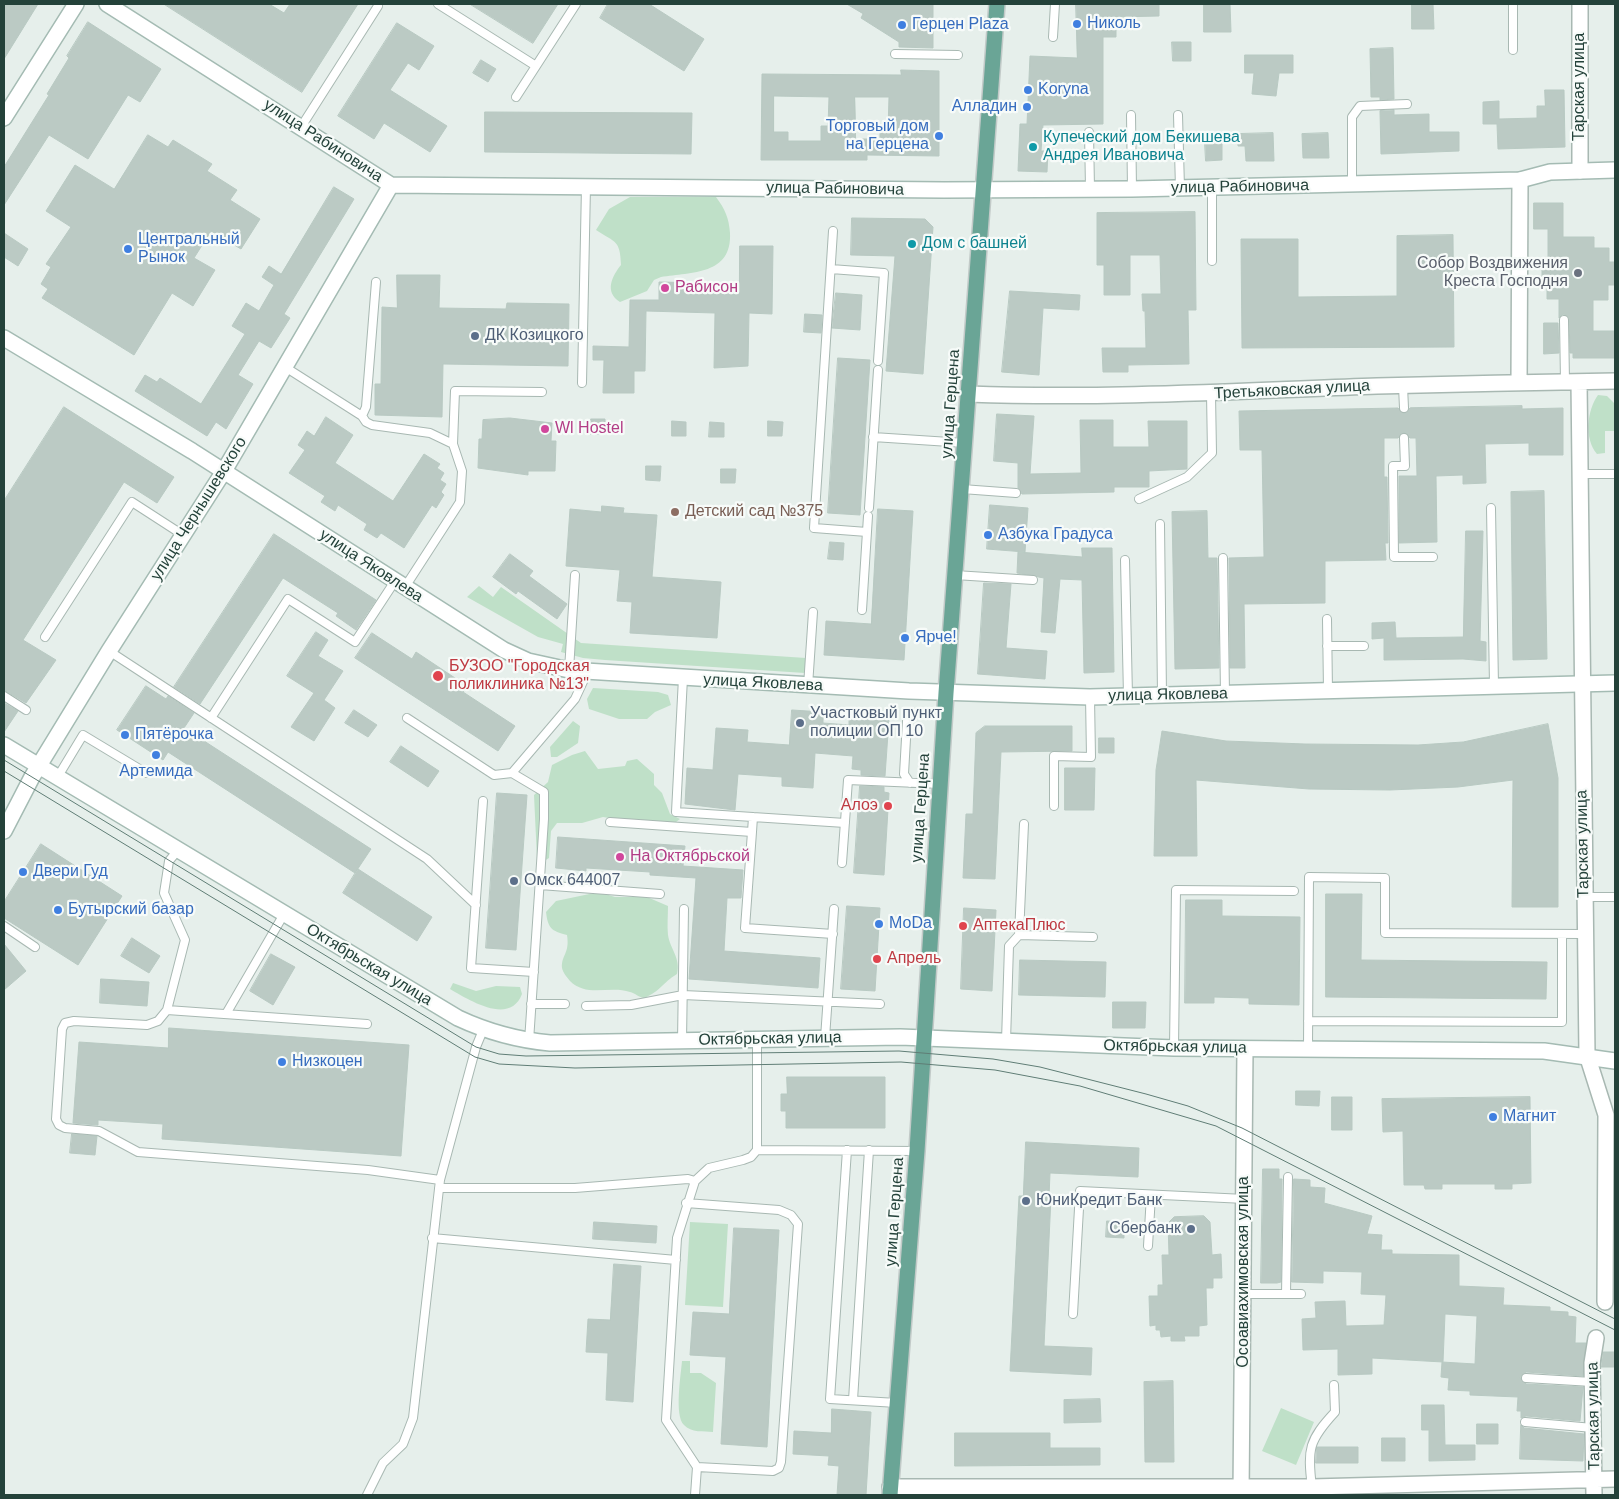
<!DOCTYPE html>
<html>
<head>
<meta charset="utf-8">
<style>
	body { margin:0 }
	#map { position:relative; width:1619px; height:1499px; overflow:hidden; background:#e6efeb; font-family:Arial,sans-serif }
	canvas { display:block }
	.frame { position:absolute; inset:0; border:5px solid #24423a; pointer-events:none }
</style>
</head>
<body>
<div id="map">
<canvas width="1619" height="1499"></canvas>
<div class="frame"></div>
</div>
<script>
const g = document.querySelector('canvas').getContext('2d');
g.lineJoin = 'round';
function fill(path, color) { g.fillStyle = color; g.fill(path, 'evenodd'); }
function trace(path, color, width, dash) { g.strokeStyle = color; g.lineWidth = width; g.lineCap = dash ? 'butt' : 'round'; g.setLineDash(dash || []); g.stroke(path); }
function label(font, color, halo, rows, align = 'center') {
  g.font = font + ' Arial,sans-serif'; g.lineWidth = 4.5; g.setLineDash([]); g.textBaseline = 'middle'; g.strokeStyle = halo; g.fillStyle = color; for (const [text, x, y, turn = 0] of rows) {
    g.save(); g.translate(x, y); g.rotate((+turn || 0) * Math.PI / 180); g.textAlign = isNaN(turn) ? turn : align; if (halo) g.strokeText(text, 0, 0); g.fillText(text, 0, 0); g.restore();
  }
}
fill(new Path2D(`
	M630,197h86c9,12 13,21 14,36 2,42 -38,39 -69,44l-7,3 -7,11 -27,11c-16,-10 -8,-26 1,-37 -1,-25 -5,-22 -25,-35l13,-21z
	M1598,395l9,1 8,8v27h-10v22l-8,1c-13,-15 -10,-44 1,-59z
	M479,586l14,11 8,-10 80,56 225,15 -1,15 -200,-13 -22,-2 -22,-6 2,-8 -25,-7 -71,-40z
	M593,688l65,4 10,3 3,10 -16,7 -8,7h-28l-30,-10 -2,-10z
	M573,721l7,5 -2,17 -21,14h-6l-1,-10z
	M585,751l13,18 27,-3 2,-5 10,-2 17,15v11l8,8 8,21 10,5 -4,3 -48,-1 -25,-4 -21,6h-25l-6,8 -2,27 -8,5 -4,-4 -3,-64 14,-13 4,-17 20,-10z
	M599,892l16,5h32l21,9c0,9 -1,20 0,29 2,14 13,23 9,39 -15,9 -16,17 -33,24 -6,-1 -9,-5 -14,-6 -20,-7 -43,6 -60,-11 -3,-4 -7,-8 -8,-13 -1,-13 8,-14 5,-33 -16,-4 -19,-7 -21,-23l10,-11z
	M453,983l23,8 20,-5 24,1 2,7c-12,32 -53,6 -72,-5z
	M690,1222l38,2 -5,83 -38,-2z
	M682,1361h8v12h11l15,10 -3,49c-9,-1 -22,1 -29,-7 -10,-9 -3,-51 -2,-64z
	M1281,1408l33,14 -18,43 -34,-14z`), '#bfe0c8');
const building = new Path2D(`
	M4,4h34l-34,55z
	M164,4h105l15,9 6,-9h68l-56,88z
	M470,4h88l-25,39z
	M608,4h41l55,35 -20,32 -84,-53z
	M847,4h86v44l-34,-1v-5l-38,-24 2,-4z
	M1076,4h83v12l-43,1v20h-13v87l-60,1 -2,26h7l-1,21 -29,-1 2,-47h7l3,-68 47,2z
	M1204,4h26l1,28h-27z
	M1412,4h21l1,25h-22z
	M88,22l73,47 -21,33 -12,-7 -40,64 -39,-24 -45,70v-38l45,-72 -2,-1 22,-36 -2,-2z
	M397,23l37,23 -15,24 -11,-7 -18,27 57,36 -17,26 -46,-29 -10,16 -36,-23z
	M1172,42h19v19h-18z
	M1393,48l1,51 -14,1v-3h-9l-1,-48z
	M1245,55h48v18h-14l-3,23 -24,-2 2,-21h-9z
	M481,60l15,9 -8,13 -15,-9z
	M901,70l38,1v85l-72,-1v5h-106l1,-86 139,1zM774,96l55,1 -1,29h-7v15h-33v-9h-14zM855,97h34l-1,33h-8v9h-24z
	M1545,90h19l1,57 -67,2 -1,-25h-14v-22l16,-1v18l38,-1v-12h8z
	M1394,110v5l35,-1v18h30v19l-78,3 -1,-43z
	M485,112l207,1 -1,41 -206,-2z
	M1273,133l1,28h-28l-1,-15h-7v-12z
	M1328,133l1,25h-26l-1,-24z
	M148,135l20,12 5,-7 39,24 -5,7 30,19 -7,10 30,19 -19,30 -30,-18 -17,27 21,12 -22,36 -21,-13 -38,62 -92,-57 6,-9 -7,-5 10,-17 -5,-3 25,-37 -25,-16 29,-46 39,24z
	M1205,143h17v17l-16,1z
	M334,187l20,12 -70,115 6,4 -19,30 -12,-7 -21,34 15,9 -27,45 -10,-7 -9,14 -72,-45 10,-16 12,7 3,-4 41,26 44,-70 -13,-8 14,-23 13,8 15,-26 -12,-8 7,-11 12,8z
	M1534,203h29v34h31v11h15v14h6v23h-7v15h-15v31h22v27h-42v-5h-3l-1,-35 -6,-4 -4,4v-19h-12v-15h-5v-23h6v-32h-14z
	M1195,212l1,98h-8l1,54 -61,1v7h-25l-1,-24h44l-1,-37h-2l-1,-17h19l-1,-39h-30v40h-26v-30h-7v-52z
	M852,218l73,1 8,8 -10,147 -37,-3 9,-115 -44,-1z
	M4,233l24,16 -10,17 -14,-9z
	M1453,235l1,112 -212,1 -1,-109h57v58l99,-1v-60z
	M740,246h33l-1,68 -23,-1 -1,53 -34,2 1,-55 -69,-2 -1,60h-11v22h-31l1,-33h-11v-14l36,1 1,-47h29v-18l50,1v7h30z
	M397,275h43l-1,33 67,1 1,-6 62,1 -1,62 -125,-2 -1,53 -67,-2v-31h6l1,-77 15,1z
	M1010,291l70,4 -1,15 -36,-2 -4,67 -37,-3z
	M836,293l26,2 -2,35 -28,-2z
	M805,314l17,1 -1,18 -17,-1z
	M1544,323h14l1,30 -15,1z
	M838,358l32,2 -10,155 -32,-2z
	M1522,406v3l41,-1v47h-34v-12l-44,1 1,39 -23,1v-9l-27,1 1,66 -38,1v-67h18l-1,-38h-6l-6,-6 -6,6h-14v39h3l1,66h-3l1,17 -61,1v42l-81,1 1,64h-15l-1,-110 35,-1 -2,-107h-22l-1,-39 159,-3 6,6 6,-6z
	M64,407l110,70 -17,26 -33,-21 -101,158 33,20 -30,43 -22,-13v-189z
	M997,414l37,2 -4,58 51,-1 -1,-53h33v27h36l-1,-26h39v48l-38,2v16h-35v5l-92,2 -4,-6v-25l-24,-2z
	M326,417l27,18 -18,28 58,38 31,-47 16,10 -3,4 7,5 -4,7 6,4 -5,8 3,3 -8,13 -4,-3 -28,43 -23,-15 -4,5 -13,-8 3,-6 -29,-19 -3,6 -14,-9 4,-6 -36,-23 16,-23 -7,-5 9,-14 7,5z
	M510,418l42,5 -1,18h5l-1,30h-27v4l-50,-7 1,-29h3l1,-19z
	M591,419h14v15h-15z
	M672,421l14,1v14h-14z
	M768,421l15,1 -1,14h-14z
	M710,422l14,1v14h-15z
	M646,466h15l-1,15 -14,-1z
	M721,469h15l-1,14h-14z
	M1544,491l3,168 -34,1 -2,-168z
	M990,505l38,3 -3,44 -38,-3z
	M602,506l22,2 -1,5 34,2 -5,62 69,5 -4,56 -87,-5 2,-31 -15,-1 3,-31 -54,-4 4,-57 31,3z
	M878,509l35,2 -9,149 -80,-5 2,-34 45,3z
	M1207,511l1,47h9l2,110 -44,1 -3,-157z
	M1466,531h17l-3,110 6,1v19l-23,-2 -79,1v-22l-12,1v-16l23,-1 1,16 67,-1z
	M274,534l102,66 -20,30 -20,-14 2,-3 -55,-35 -83,126 -26,-17z
	M830,542l14,1 -1,17 -15,-1z
	M1082,548h30l2,124 -30,1 -2,-93 -22,-1 -5,54 -14,-1 3,-54 -27,-5 1,-21 64,5z
	M510,554l23,17 -4,5 38,28 -10,15 -39,-28 -2,3 -23,-17z
	M984,583l27,1 -5,64 41,3 -2,28 -67,-5z
	M316,632l12,8 -10,16 25,15 -19,29 11,8 -21,33 -23,-14 23,-34 -27,-17z
	M372,633l40,26 4,-7 51,34 -4,6 52,34 -17,25 -143,-93z
	M146,686l20,13 2,-3 26,17 -10,15 187,121 -16,24 -187,-121 -5,8 -46,-30z
	M4,703l14,8 -14,21z
	M354,710l23,15 -9,12 -23,-14z
	M792,710l31,2v11l26,2v-9l40,3 -4,57 -24,-1v-5l-9,-1 1,-13 -38,-3 -2,35 -31,-2v-9l-44,-3 -3,36 -50,-6 2,-36 26,2 3,-42 32,2 -1,12 42,3z
	M1548,724l10,54v129h-46l1,-127 -55,7 -68,3 -81,-1 -113,-9 1,76h-43l2,-86 6,-39 64,10 79,3 113,1 45,-3z
	M985,726h87v25l-71,1 -6,127 -32,-1 3,-64h7l3,-81z
	M1099,738h15v15h-15z
	M401,746l38,25 -11,16 -38,-25z
	M1065,768h30l-1,42h-29z
	M860,786l24,1v5l5,1 -5,82 -30,-2z
	M497,793l30,2 -11,155 -30,-2z
	M558,837l127,9 -2,20 60,4 -2,28h-14l-3,53 96,7 -2,30 -129,-9 7,-101 -46,-3v-3l-64,-4v3l-30,-3z
	M41,844l81,52 -44,69 -74,-47v-16z
	M358,869l74,48 -15,24 -74,-48z
	M1326,894h36l-1,66 186,2 -1,37 -220,-2z
	M1186,900h36v16l78,1 -1,88 -50,-1v-6l-35,-1v6h-29z
	M847,906l33,2 -5,83 -34,-2z
	M964,908l32,2 -4,81 -31,-2z
	M132,938l28,18 -11,17 -28,-17z
	M4,944l22,27 -22,19z
	M271,954l24,13 -22,38 -23,-14z
	M1020,960l86,2 -1,35 -86,-2z
	M101,979l48,3 -2,24 -47,-3z
	M1113,1002h33l-1,26h-32z
	M169,1028l240,17 -8,111 -239,-17 1,-15 -65,-4v5l-25,-2 6,-81 89,6z
	M787,1077h98v51h-99v-17h-5v-17h6z
	M1296,1091h24l-1,15 -23,-1z
	M1332,1097h20v33h-20z
	M1530,1097l1,86 -19,1v5h-17v-5h-53v5h-17l-1,-4h-20l-1,-54 -20,1 -1,-33z
	M72,1134l25,2 -2,19 -25,-2z
	M1026,1142l113,6 -1,29 -88,-4 -1,24h2l-7,149 48,2 -1,27 -81,-4 9,-175h4z
	M1263,1169h16v10h3l-1,103 -4,1h-16z
	M1294,1179l16,1v7l15,1 -1,15 48,13 -5,18 15,1 -1,15h11v4l67,1v31l45,2 -1,17 47,2v4l18,1v4l8,1 -1,26h11l-3,33 -57,-4 -4,3 -2,3 6,6 57,3 -3,34 -54,-5 -5,2v-7h-4l1,-14 -48,-2v-4l-22,-1 1,-12 -8,-1 1,-15 33,2 2,-48 -32,-2 -2,48 -71,-4v16l-34,1v-26l-35,1 -1,-31 14,-1 -1,-16 30,-1 1,25 38,-1 2,-30 -25,-1 1,-22 -39,-1v12l-31,-1z
	M1204,1216l6,6 2,33 9,-1 1,24h-9v10h-7l1,37 -8,1v10h-15l1,5h-14v-5l-10,1 -1,-7h-4v-5l-6,1 -1,-30h9v-11h5l-1,-30h7l-1,-32 6,-6z
	M1107,1221l17,1v16l-18,-1z
	M594,1222l63,4 -1,17 -63,-4z
	M734,1228l45,2 -12,217 -46,-3 5,-87 -36,-2 3,-43 36,2z
	M614,1264l27,2 -8,136 -27,-2 2,-47 -22,-1 2,-33 22,1z
	M1603,1352h12v15h-14z
	M1173,1381l1,81h-29l-1,-80z
	M1100,1399l1,23 -37,1v-23z
	M1422,1405h22l1,40h30v15l-46,1v-31h-7z
	M832,1409l39,3 -5,83h-29l2,-29 -11,-1 1,-9 -36,-2 1,-23 37,2z
	M1477,1424h21v20h-21z
	M1521,1425l3,3 60,6 -1,27 -63,-2z
	M955,1433h95v15h50v17l-145,1z
	M1382,1438h23v23h-23z
	M1317,1447h41v16h-42z`);
fill(building, '#bbcac4');
trace(building, '#b8c9c2', 1);
const lane = new Path2D(`
	M438,4l98,62
	M1513,4v46
	M1053,37l2,-33
	M895,54l63,1
	M516,97l60,-93
	M1131,115l1,74
	M1178,115l2,73
	M301,127l77,-121
	M1089,132l1,57
	M1352,185v-68l8,-11 47,-2
	M1212,188v73
	M833,231l-19,297 53,4
	M831,269l53,4 -6,88
	M1564,320l1,62
	M285,367l77,49 4,6 6,3 58,8 23,11 9,27 -2,31 -55,85
	M582,383l4,-197
	M1403,386l1,22
	M362,416l4,-9 10,-125
	M873,437l92,6
	M1404,438l1,28h-12l1,91h39
	M453,444l2,-53 87,1
	M1580,474h35
	M962,489l54,4
	M1139,499l48,-22 25,-24 -1,-59
	M869,508l9,-138
	M1491,508l3,178
	M1160,524l2,171
	M1223,558l2,136
	M1125,560l3,136
	M955,575l78,5
	M862,610l6,-94
	M1327,619l1,72
	M45,637l87,-135 51,33
	M1327,646h37
	M109,651l318,208 49,46
	M569,670l6,-95
	M683,678l-7,134 169,11
	M808,686l5,-74
	M4,696l22,14
	M211,718l77,-119 67,43 40,-61
	M407,718l87,57 18,-2 63,-74 12,-26
	M907,721l-3,53 6,9
	M512,773l32,19v27l-15,222
	M57,778l26,-43 63,38
	M483,801l-12,167 63,4
	M1054,806v-50l37,1 -1,-60
	M610,822l142,10 1,-15
	M752,832l-7,96 88,6
	M178,850l-9,11 -5,32 21,47 -18,70 200,14
	M842,863l6,-83 93,4
	M540,885l120,9
	M1583,897h32
	M4,926l31,21
	M1019,935l74,2
	M531,1004h34
	M586,1006l45,-1 52,-10 197,9
	M167,1010l-9,11 -11,4 -73,-4 -9,2 -3,6 -6,90 3,6 6,3 34,3 39,21 230,18 72,10
	M226,1014l58,-100
	M1308,1021l254,1v-88
	M825,1038l9,-129
	M757,1040v110l160,1
	M682,1041l2,-132
	M1006,1041l3,-95 10,-11 5,-111
	M1174,1048l2,-158 118,1
	M1308,1049l1,-172 76,1v55l199,1
	M847,1150l-17,249 67,4
	M439,1188h136l113,-9 7,2
	M686,1203l93,7 12,5 7,9 -17,238 -2,6 -6,3 -76,-4
	M432,1238l244,22
	M1148,1246l3,-51
	M1244,1294h57
	M1286,1294l2,-117
	M1073,1314l7,-123 165,8
	M1526,1378l66,4
	M853,1400l16,-250
	M1525,1422l68,6
	M1312,1487c-5,-38 -3,-47 23,-75l-1,-27
	M367,1495l16,-32 20,-19 10,-26 27,-238 36,-133 7,-17
	M695,1495l2,-28 -31,-47 11,-182 18,-57 14,-13 34,-8 8,-3 6,-7`);
const street = new Path2D(`
	M1580,4v167
	M1579,382l8,673 19,60 -1,187
	M1519,383l1,-203
	M968,394c137,5 273,-3 409,-8 79,-2 159,-4 238,-5
	M890,1487h422l303,-8
	M1241,1494l4,-445
	M1594,1495l-2,-132 4,-25`);
const secondary = new Path2D(`
	M107,4l284,181 553,5 188,-1 388,-9 30,-8 65,-2
	M4,118l72,-114
	M4,338l188,113 312,199 24,11 41,9 340,21 181,6 525,-14
	M4,745l454,273c30,14 59,22 92,25l350,-6 274,11 370,3 71,10
	M4,831l28,-54 77,-126 115,-180 167,-286`);
const primary = new Path2D(`
	M890,1495l27,-344 29,-458 51,-689`);
trace(lane, '#a8b8b2', 10);
trace(street, '#a8b8b2', 18);
trace(secondary, '#a4bbb3', 18);
trace(primary, '#c2cac8', 18);
trace(lane, '#fff', 8);
trace(street, '#fff', 15);
trace(secondary, '#fff', 15);
trace(primary, '#6aa596', 15);
trace(new Path2D(`
	M4,760l472,287 23,7 27,2 373,-5 94,8 47,8 106,27 42,12 54,22 373,191
	M4,771l471,286 24,7 76,4 326,-6 94,8 85,16 136,40 399,204`), '#5f7d75', 1);
for (const [x, y, r, color] of [
	[1077,24,5,"#3f7fe0"],
	[902,25,5,"#3f7fe0"],
	[1028,90,5,"#3f7fe0"],
	[1027,107,5,"#3f7fe0"],
	[939,136,5,"#3f7fe0"],
	[1033,147,5,"#0f9aa8"],
	[912,244,5,"#0f9aa8"],
	[128,249,5,"#3f7fe0"],
	[1578,273,5,"#6b7280"],
	[665,288,5,"#d1479c"],
	[475,336,5,"#5c6f8a"],
	[545,429,5,"#d1479c"],
	[675,512,5,"#8d6e63"],
	[988,535,5,"#3f7fe0"],
	[905,638,5,"#3f7fe0"],
	[438,676,6,"#e0444e"],
	[800,723,5,"#5c6f8a"],
	[125,735,5,"#3f7fe0"],
	[156,755,5,"#3f7fe0"],
	[888,806,5,"#e0444e"],
	[620,857,5,"#d1479c"],
	[23,872,5,"#3f7fe0"],
	[514,881,5,"#5c6f8a"],
	[58,910,5,"#3f7fe0"],
	[879,924,5,"#3f7fe0"],
	[963,926,5,"#e0444e"],
	[877,959,5,"#e0444e"],
	[282,1062,5,"#3f7fe0"],
	[1493,1117,5,"#3f7fe0"],
	[1026,1201,5,"#5c6f8a"],
	[1191,1229,5,"#5c6f8a"]
]) { const dot = new Path2D(); dot.arc(x, y, r, 0, 2 * Math.PI); g.fillStyle = color; g.fill(dot); trace(dot, '#f7fbf9', 2); }
label('16px', '#366cbe', '#f7fbf9', [
	["Николь",1087,24],
	["Герцен Plaza",912,25],
	["Koryna",1038,90],
	["Алладин",1017,107,"right"],
	["Торговый дом",929,127,"right"],
	["на Герцена",929,145,"right"],
	["Центральный",138,240],
	["Рынок",138,258],
	["Азбука Градуса",998,535],
	["Ярче!",915,638],
	["Пятёрочка",135,735],
	["Артемида",156,772,"center"],
	["Двери Гуд",33,872],
	["Бутырский базар",68,910],
	["МоDa",889,924],
	["Низкоцен",292,1062],
	["Магнит",1503,1117]
], 'left');
label('16px', '#24423a', '#f7fbf9', [
	["Тарская улица",1580,87,-90],
	["улица Рабиновича",323,141,33],
	["улица Рабиновича",1240,187,-1],
	["улица Рабиновича",835,189,1],
	["Третьяковская улица",1292,390,-3],
	["улица Герцена",951,404,-86],
	["улица Чернышевского",199,509,-58],
	["улица Яковлева",371,566,33],
	["улица Яковлева",763,683,3],
	["улица Яковлева",1168,695,-1],
	["улица Герцена",921,808,-86],
	["Тарская улица",1583,844,-91],
	["Октябрьская улица",369,965,31],
	["Октябрьская улица",770,1039,-1],
	["Октябрьская улица",1175,1047,1],
	["улица Герцена",895,1212,-86],
	["Осоавиахимовская улица",1244,1272,-90],
	["Тарская улица",1594,1416,-91]
]);
label('16px', '#0d838f', '#f7fbf9', [
	["Купеческий дом Бекишева",1043,138],
	["Андрея Ивановича",1043,156],
	["Дом с башней",922,244]
], 'left');
label('16px', '#5b616d', '#f7fbf9', [
	["Собор Воздвижения",1568,264],
	["Креста Господня",1568,282]
], 'right');
label('16px', '#b23c85', '#f7fbf9', [
	["Рабисон",675,288],
	["Wl Hostel",555,429],
	["На Октябрьской",630,857]
], 'left');
label('16px', '#4e5e75', '#f7fbf9', [
	["ДК Козицкого",485,336],
	["Участковый пункт",810,714],
	["полиции ОП 10",810,732],
	["Омск 644007",524,881],
	["ЮниКредит Банк",1036,1201],
	["Сбербанк",1181,1229,"right"]
], 'left');
label('16px', '#785e54', '#f7fbf9', [
	["Детский сад №375",685,512]
], 'left');
label('16px', '#be3a42', '#f7fbf9', [
	["БУЗОО \"Городская",449,667],
	["поликлиника №13\"",449,685],
	["Алоэ",878,806,"right"],
	["АптекаПлюс",973,926],
	["Апрель",887,959]
], 'left');
</script>
</body>
</html>
